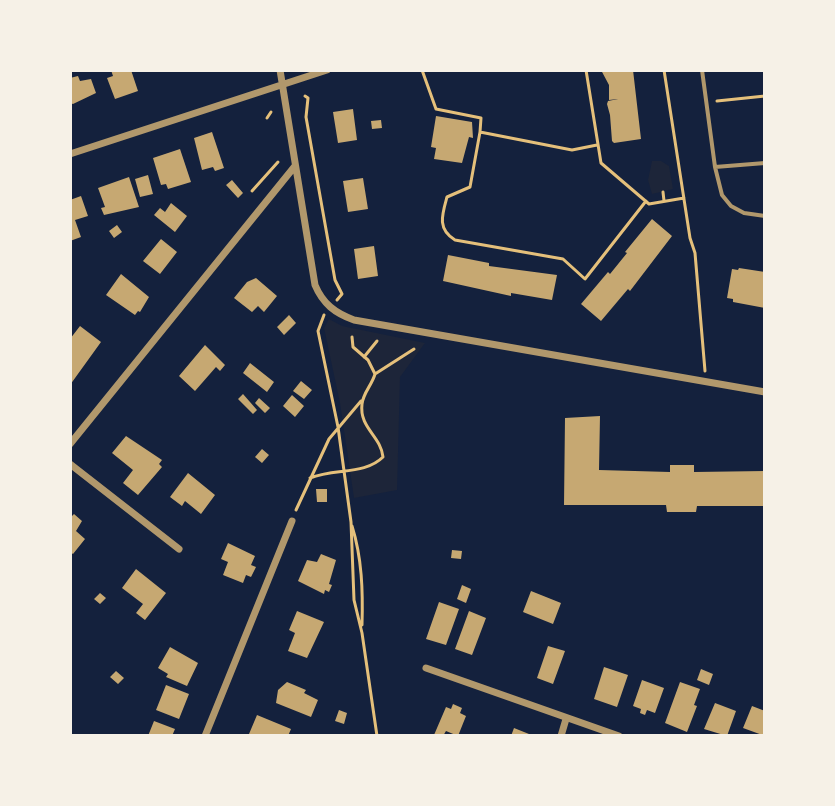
<!DOCTYPE html>
<html>
<head>
<meta charset="utf-8">
<style>
	body { margin:0 }
	#map { position:relative; width:835px; height:806px; overflow:hidden; background:#14213d; font-family:Figtree,sans-serif }
	canvas { display:block }
	.frame { position:absolute; inset:0; border:72px solid #f6f1e7; pointer-events:none }
</style>
</head>
<body>
<div id="map">
<canvas width="835" height="806"></canvas>
<div class="frame"></div>
</div>
<script>
const g = document.querySelector('canvas').getContext('2d');
g.lineJoin = 'round';
function fill(path, color) { g.fillStyle = color; g.fill(path, 'evenodd'); }
function trace(path, color, width, dash) { g.strokeStyle = color; g.lineWidth = width; g.lineCap = dash ? 'butt' : 'round'; g.setLineDash(dash || []); g.stroke(path); }
fill(new Path2D(`
	M652,161h9l8,5 4,23 -21,5 -4,-14z
	M329,319l13,7 83,17 -25,34 -3,113 -43,8 -14,-95 -16,-75z`), '#1d2539');
fill(new Path2D(`
	M111,70h20l7,21 -23,8 -8,-21 6,-2z
	M601,70h32l8,69 -27,4 -2,-2 -2,-26 -3,-11 1,-3 10,-2 -9,1v-15z
	M78,76l2,5 11,-2 5,14 -23,11 -3,-1v-25z
	M353,109l4,31 -19,3 -5,-31z
	M436,116l36,6 1,16 -4,-1 -7,26 -28,-4 2,-11 -5,-1z
	M381,120l1,8 -10,1 -1,-8z
	M212,132l12,36 -9,3 -2,-4 -11,3 -8,-32z
	M180,149l11,33 -23,7 -2,-5 -5,1 -8,-27z
	M148,175l5,19 -13,3 -5,-18z
	M129,177l10,30 -35,8 -3,-7 4,-1 -7,-19z
	M363,178l5,31 -20,3 -5,-31z
	M232,180l11,13 -5,5 -12,-13z
	M81,196l7,20 -13,4 6,17 -11,4v-41z
	M171,203l16,13 -12,16 -21,-17 6,-7 5,4z
	M652,219l20,17 -42,55 -2,-2 -27,32 -20,-17 27,-32 2,2 17,-21 -2,-1z
	M117,225l5,7 -8,6 -5,-7z
	M161,239l16,13 -17,22 -17,-13z
	M374,246l4,30 -20,3 -4,-30z
	M448,255l41,8v3l68,9 -5,25 -41,-7v3l-68,-15z
	M739,268l26,4v36l-32,-6v-3l-6,-1 5,-29 6,1z
	M121,274l28,23 -9,15 -2,-1 -3,4 -29,-20z
	M256,278l21,18 -13,16 -6,-6 -6,6 -18,-14 13,-16z
	M289,315l7,8 -12,12 -7,-8z
	M80,326l21,16 -31,43v-46z
	M205,345l20,20 -5,6 -4,-4 -21,24 -16,-15z
	M250,363l24,19 -7,10 -24,-19z
	M301,381l11,9 -8,9 -11,-8z
	M243,394l14,16 -4,4 -15,-15z
	M292,395l12,11 -9,11 -12,-11z
	M259,398l11,10 -5,5 -10,-10z
	M600,416l-1,54 71,2v-7h24v7l71,-1v35h-68l-1,6h-29l-1,-7h-102l1,-87z
	M126,436l36,24 -3,4 3,3 -24,28 -15,-12 10,-13 -21,-17z
	M262,449l7,6 -7,8 -7,-6z
	M188,473l27,22 -14,19 -16,-13 -3,5 -12,-9z
	M316,489h11v13h-10z
	M70,514l2,2 2,-2 8,7 -6,10 9,8 -12,15 -3,-2z
	M228,543l27,13 -4,9 5,2 -5,10 -5,-2 -3,8 -20,-8 5,-13 -7,-3z
	M452,550l10,1 -1,8 -10,-1z
	M321,554l15,6 -7,24 3,1 -3,7 -4,-2 -1,4 -26,-13 9,-21 10,2z
	M136,569l30,24 -21,27 -9,-7 7,-9 -21,-16z
	M462,585l9,4 -5,14 -9,-4z
	M531,591l30,12 -8,21 -30,-12z
	M100,593l6,5 -6,6 -6,-5z
	M439,602l20,7 -13,36 -20,-6z
	M297,611l27,11 -17,36 -19,-7 7,-18 -6,-3z
	M469,611l17,7 -14,37 -17,-6z
	M548,646l17,5 -12,33 -16,-6z
	M170,647l28,16 -11,23 -21,-9 2,-3 -10,-6z
	M604,667l24,8 -11,32 -23,-8z
	M701,669l12,5 -4,11 -12,-5z
	M116,671l8,7 -6,6 -8,-7z
	M642,680l22,8 -9,25 -8,-3 -2,5 -5,-2 1,-4 -8,-3z
	M287,682l19,8 -2,3 14,7 -7,17 -35,-14 2,-13z
	M680,682l20,7 -6,16 3,1 -10,26 -22,-9z
	M166,685l23,9 -10,25 -23,-9z
	M715,703l21,8 -9,25 -23,-7z
	M453,704l9,4 -2,5 6,3 -8,20 -12,-5 -3,5 -9,-1 12,-28 5,2z
	M752,706l13,5v25l-22,-8z
	M339,710l8,3 -3,11 -9,-3z
	M257,715l34,14 -3,7 -39,-2z
	M154,721l21,8 -3,7h-24z
	M514,728l20,8h-23z`), '#c6a872');
trace(new Path2D(`
	M422,70l14,39 45,9 -1,14
	M586,70l15,93 48,41 35,-6
	M664,70l26,168 5,15 10,118
	M305,96l3,2 -2,19 29,163 7,14 -5,6
	M717,101l48,-5
	M267,118l4,-6
	M597,145l-25,5 -92,-18 -10,55 -23,10c-5,18 -10,32 8,43l108,19 22,20 61,-78
	M252,191l26,-29
	M663,192l1,9
	M324,315l-6,16 20,96 13,95 3,78 8,33 15,103
	M364,357l13,-16
	M375,374l39,-25
	M310,478c25,-10 55,-3 73,-21 -2,-21 -24,-29 -21,-53 1,-11 10,-19 13,-30l-7,-14 -15,-13 -1,-10
	M296,510l33,-71 32,-38
	M352,526c10,32 11,65 10,99`), '#e5c07b', 3);
trace(new Path2D(`
	M702,70l13,97 7,28 9,11 13,7 21,3
	M715,167l50,-4`), '#b1986c', 4);
trace(new Path2D(`
	M280,70l35,215c8,19 20,28 39,35l411,72
	M70,154l257,-84
	M70,444l225,-278
	M70,464l109,85
	M426,668l193,68
	M205,736l87,-215
	M561,736l5,-17`), '#b1986c', 7);
</script>
</body>
</html>
